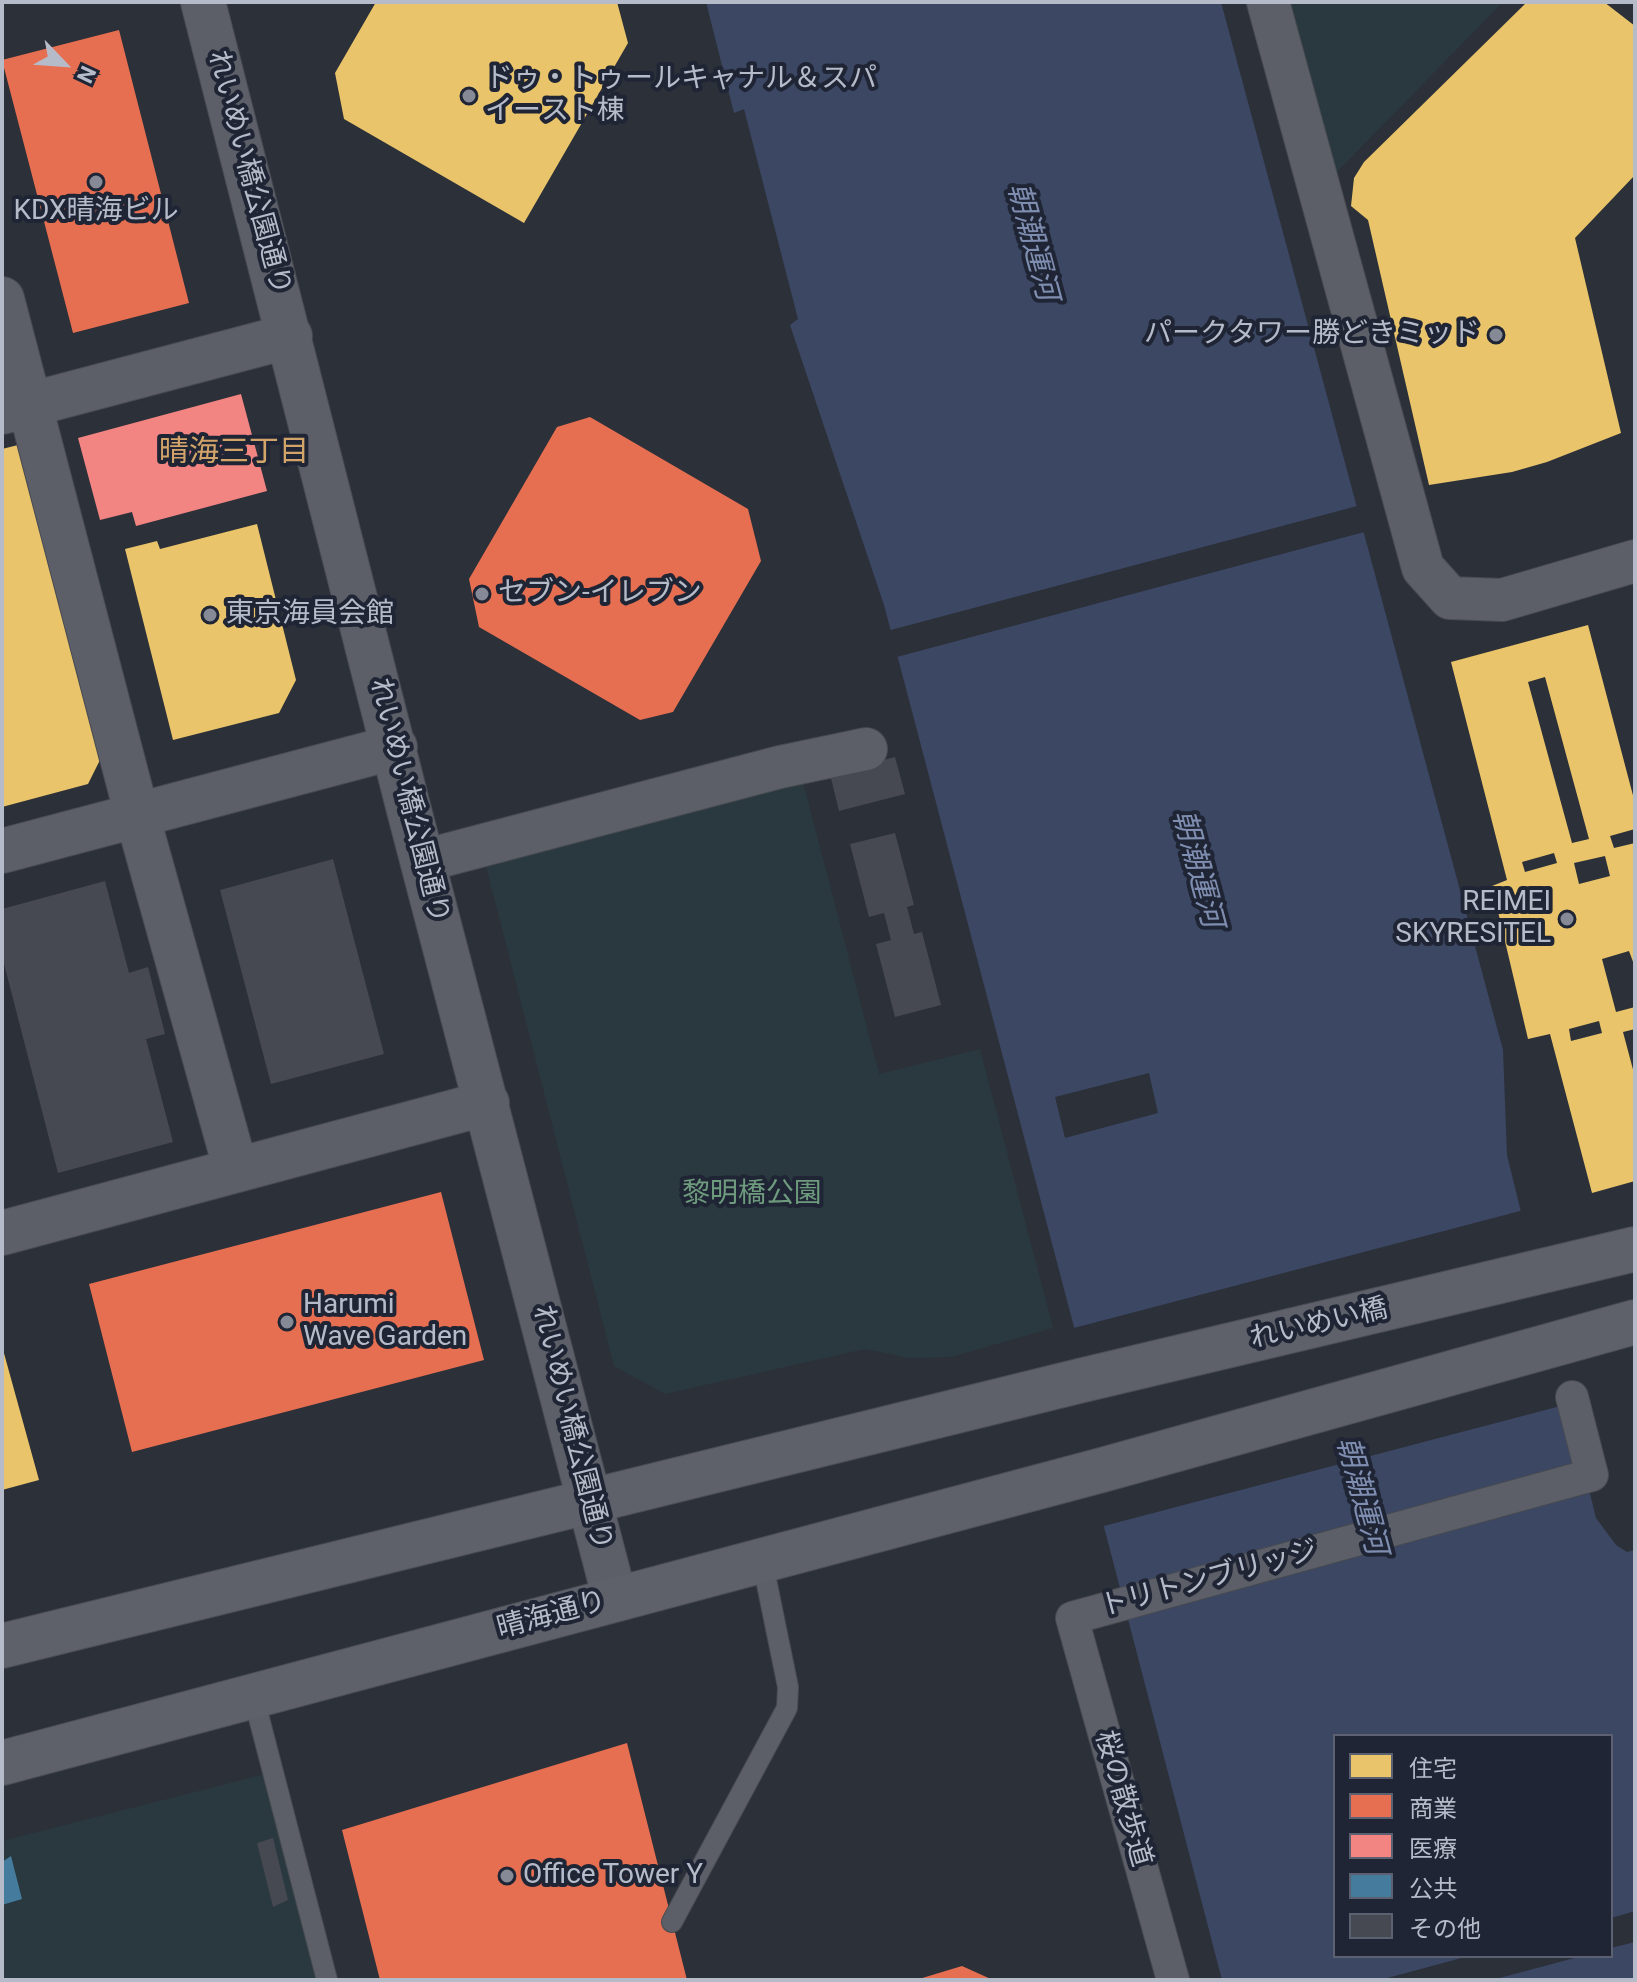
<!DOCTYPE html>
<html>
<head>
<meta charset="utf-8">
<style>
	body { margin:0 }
	#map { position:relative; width:1637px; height:1982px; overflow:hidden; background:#2c3039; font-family:Roboto,"Noto Sans JP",sans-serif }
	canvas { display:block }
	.frame { position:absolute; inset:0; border:4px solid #b6bbca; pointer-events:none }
	.legend { position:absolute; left:1333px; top:1734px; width:280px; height:224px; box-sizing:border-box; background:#1f2534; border:2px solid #5b6170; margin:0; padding:10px 14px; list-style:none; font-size:24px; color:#b6bbca }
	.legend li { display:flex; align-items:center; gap:16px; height:40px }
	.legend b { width:40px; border:2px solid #5b6170 }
	.north { position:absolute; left:24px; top:24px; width:80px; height:80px; -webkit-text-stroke:6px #1f2534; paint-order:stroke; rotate:115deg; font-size:22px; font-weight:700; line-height:32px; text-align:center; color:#b6bbca }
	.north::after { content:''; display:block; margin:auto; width:28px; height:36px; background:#b6bbca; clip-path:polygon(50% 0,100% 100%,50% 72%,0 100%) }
</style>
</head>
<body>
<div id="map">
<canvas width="1637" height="1982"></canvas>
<div class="frame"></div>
<ul class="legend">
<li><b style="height:22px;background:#e9c46a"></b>住宅</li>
<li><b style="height:22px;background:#e76f51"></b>商業</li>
<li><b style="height:22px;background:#f28482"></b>医療</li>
<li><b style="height:22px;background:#457b9d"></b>公共</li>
<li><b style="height:22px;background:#464951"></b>その他</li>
</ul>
<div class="north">N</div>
</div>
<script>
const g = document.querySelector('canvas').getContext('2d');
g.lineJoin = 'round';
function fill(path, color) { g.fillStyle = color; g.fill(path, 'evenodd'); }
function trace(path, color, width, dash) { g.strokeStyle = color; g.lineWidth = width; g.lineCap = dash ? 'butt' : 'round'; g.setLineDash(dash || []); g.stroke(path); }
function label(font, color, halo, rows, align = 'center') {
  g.font = font + ' Roboto,"Noto Sans JP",sans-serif'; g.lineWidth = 8; g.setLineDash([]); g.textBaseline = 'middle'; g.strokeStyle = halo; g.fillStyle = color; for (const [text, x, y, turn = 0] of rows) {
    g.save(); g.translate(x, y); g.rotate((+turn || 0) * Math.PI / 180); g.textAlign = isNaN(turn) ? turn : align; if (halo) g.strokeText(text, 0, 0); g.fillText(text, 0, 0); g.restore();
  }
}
fill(new Path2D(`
	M1279,2h224l-176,180z
	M803,782l76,292 101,-25 73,279 -102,29 -42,1 -44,-9 -200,45 -51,-28 -128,-500z
	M273,1772l54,208h-325v-139z`), '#29393f');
fill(new Path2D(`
	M706,2h515l282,1048 4,105 89,363 20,27 11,7 8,-2v430h-413l-119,-457 20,-5 -24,-96 -215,-817 -94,-280 8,-6 -54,-210 -10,4zM1335,1736h276v220h-276z`), '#3b4763');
fill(new Path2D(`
	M1361,505l7,26 -475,127 -6,-27z
	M1149,1073l9,40 -93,25 -10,-41z
	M1524,1210l48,193 -472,124 1,-8 17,-5 -48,-185z
	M1635,1911v31l-24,6v-30z
	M1469,1956h113l-90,24h-112z`), '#2c3039');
fill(new Path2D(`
	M376,2h241l11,41 -104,180 -180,-104 -9,-46z
	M1527,2h77l31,24v149l-60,63 46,195 -74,29 -35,10 -83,13 -61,-265 -17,-14 3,-28 10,-16z
	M18,445l83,313 -13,26 -86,23v-358z
	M257,524l39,156 -17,33 -106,27 -48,-191 32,-8 3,8z
	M1588,625l47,178v26l-25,7 4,12 21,-5v124l-6,-16 -27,8 14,53 19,-5v22l-12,3 12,45v104l-43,12 -42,-159 -22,5 -36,-153 15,-6 -56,-218zM1545,677l44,162 -17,4 -44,-161zM1554,853l3,10 -32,9 -3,-10zM1605,856l5,20 -31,8 -5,-21zM1599,1021l3,12 -31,8 -2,-12z
	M2,1346l37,134 -37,10z`), '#e9c46a');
fill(new Path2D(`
	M119,30l70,273 -116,30 -71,-273z
	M590,417l158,92 13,52 -88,151 -33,8 -161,-93 -10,-48 88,-152z
	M441,1192l43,168 -352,92 -43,-168z
	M627,1743l60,237h-307l-38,-150z
	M962,1966l31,14h-73l-1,-1z`), '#e76f51');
fill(new Path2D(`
	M241,394l26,97 -131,35 -4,-14 -32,8 -22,-82z`), '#f28482');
fill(new Path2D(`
	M11,1856l11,43 -20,6v-43z`), '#457b9d');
fill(new Path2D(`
	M895,757l10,37 -66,17 -9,-37z
	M895,833l19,72 -7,2 7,27 8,-2 19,73 -46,12 -19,-73 15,-4 -7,-27 -15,4 -19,-73z
	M333,859l51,195 -113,30 -51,-194z
	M105,881l24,92 19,-6 17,67 -19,5 27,103 -115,31 -56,-217v-47z
	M273,1838l15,62 -15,7 -16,-64z`), '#464951');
const service = new Path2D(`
	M253,1695l74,285
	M672,1922l115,-214 1,-21 -26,-127`);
const pedestrian = new Path2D(`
	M1173,1980l-101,-362 520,-143 -20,-78`);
const minor = new Path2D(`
	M1268,2l155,566 27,30 52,2 133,-39
	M423,861l357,-94 86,-18`);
const tertiary = new Path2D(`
	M203,2l206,808 206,789
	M2,299l135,516 99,355
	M2,412l288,-76
	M2,851l393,-104
	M2,1233l485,-130`);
const primary = new Path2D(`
	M2,1646l1077,-265 556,-132
	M2,1763l1100,-293 533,-148`);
trace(service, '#484b52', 22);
trace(pedestrian, '#484b52', 34);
trace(minor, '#484b52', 44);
trace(tertiary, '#484b52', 46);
trace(primary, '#4a4d56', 46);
trace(service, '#5c5f67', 20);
trace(pedestrian, '#5c5f67', 32);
trace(minor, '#5c5f67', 42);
trace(tertiary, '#5c5f67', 44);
trace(primary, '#5e6169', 44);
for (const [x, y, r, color] of [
	[469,96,8,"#868a97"],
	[96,182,8,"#868a97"],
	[1496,335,8,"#868a97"],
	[482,594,8,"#868a97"],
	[210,615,8,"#868a97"],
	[1567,919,8,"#868a97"],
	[287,1322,8,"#868a97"],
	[507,1876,8,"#868a97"]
]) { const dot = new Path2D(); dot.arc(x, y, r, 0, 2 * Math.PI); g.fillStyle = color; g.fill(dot); trace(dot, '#1f2534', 3); }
label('28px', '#b6bbca', '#1f2534', [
	["ドゥ・トゥールキャナル＆スパ",485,80],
	["イースト棟",485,112],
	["KDX晴海ビル",96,212,"center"],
	["パークタワー勝どきミッド",1480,335,"right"],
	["セブン-イレブン",498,594],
	["東京海員会館",226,615],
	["REIMEI",1551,903,"right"],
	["SKYRESITEL",1551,935,"right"],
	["Harumi",303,1306],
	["Wave Garden",303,1338],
	["Office Tower Y",523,1876]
], 'left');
label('28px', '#b6bbca', '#1f2534', [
	["れいめい橋公園通り",248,173,75],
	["れいめい橋公園通り",408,801,76],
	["れいめい橋",1319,1325,-13],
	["れいめい橋公園通り",571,1428,76],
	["トリトンブリッジ",1209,1580,-15],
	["晴海通り",552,1616,-15],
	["桜の散歩道",1122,1799,74]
]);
label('28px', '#6e9a7e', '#1f2534', [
	["黎明橋公園",752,1195]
]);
label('italic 30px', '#7f8eb0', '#1f2534', [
	["朝潮運河",1031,242,75],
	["朝潮運河",1196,869,75],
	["朝潮運河",1360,1496,75]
]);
label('30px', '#d2a469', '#1f2534', [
	["晴海三丁目",234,453]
]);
</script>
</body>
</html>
